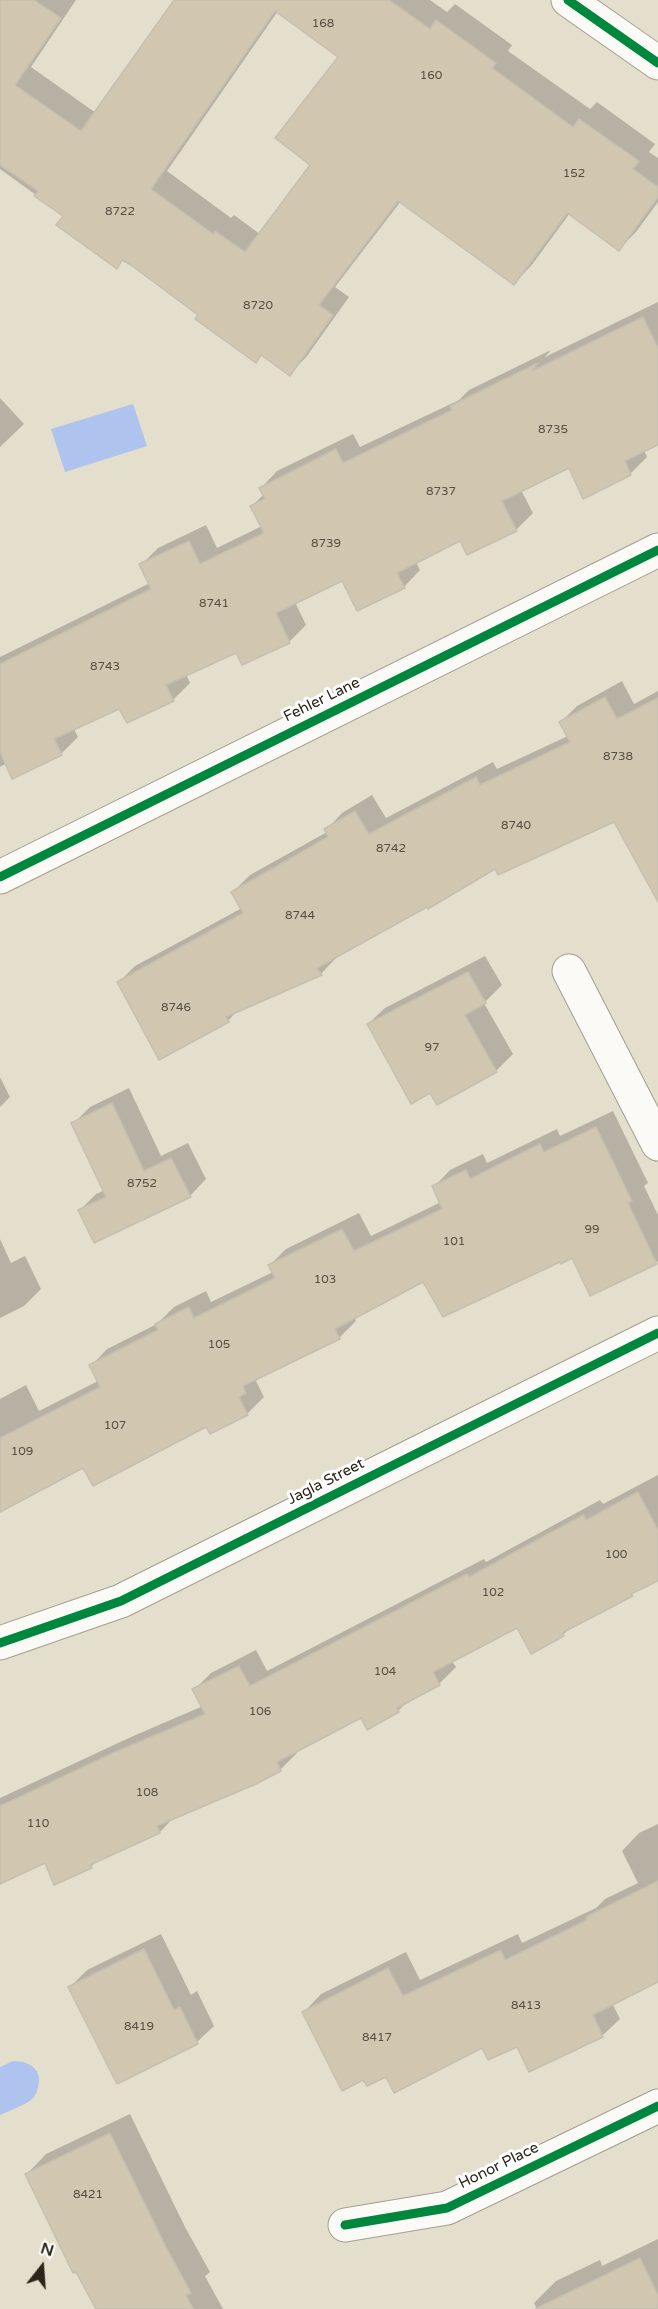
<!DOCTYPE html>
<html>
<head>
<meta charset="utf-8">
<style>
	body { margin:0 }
	#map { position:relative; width:658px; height:2309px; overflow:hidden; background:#e4decc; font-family:"Varela Round",sans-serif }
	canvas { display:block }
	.north { position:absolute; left:12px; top:2237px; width:60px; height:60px; -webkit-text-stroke:4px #fff; paint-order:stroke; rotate:17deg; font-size:16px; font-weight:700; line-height:24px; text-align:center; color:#2a2619 }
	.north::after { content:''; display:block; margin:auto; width:21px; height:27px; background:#2a2619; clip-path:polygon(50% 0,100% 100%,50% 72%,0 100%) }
</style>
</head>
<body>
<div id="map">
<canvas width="658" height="2309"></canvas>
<div class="north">N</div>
</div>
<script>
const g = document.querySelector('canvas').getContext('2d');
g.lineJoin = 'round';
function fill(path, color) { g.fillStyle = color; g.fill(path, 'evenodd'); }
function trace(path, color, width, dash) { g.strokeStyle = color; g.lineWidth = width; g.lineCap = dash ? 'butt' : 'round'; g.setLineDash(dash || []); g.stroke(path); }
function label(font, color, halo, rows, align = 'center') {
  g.font = font + ' "Varela Round",sans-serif'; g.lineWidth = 6; g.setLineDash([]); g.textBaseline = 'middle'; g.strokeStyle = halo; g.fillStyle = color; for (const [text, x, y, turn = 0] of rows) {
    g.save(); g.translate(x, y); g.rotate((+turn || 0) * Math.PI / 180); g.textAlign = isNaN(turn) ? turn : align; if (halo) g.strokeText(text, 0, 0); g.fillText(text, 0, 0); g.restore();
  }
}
fill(new Path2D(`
	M133,404l14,42 -82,26 -14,-43z
	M13,2061c16,0 30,8 25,26 -1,5 -3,10 -7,13 -8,6 -21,10 -31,15v-48z`), '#aec3ed');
fill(new Path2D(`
	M0,0h76l-45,67 65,46 79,-113h255l17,12 8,-8 57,41 -4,6 82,58 7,-7 58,42 -6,8 9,6v44l-22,30 -17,17 -49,-36 -39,53 -17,17 -113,-82 -66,86 14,10 -42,59 -17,18 -28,-20 -7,7 -55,-46 -76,-56 -7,8 -52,-51 -65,-47zM278,11l62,46 -28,108 -52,69 -26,-19 -3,3 -64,-47z
	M658,302v141l-14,7 3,7 -17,17 -60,-8 -49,24 12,23 -17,17 -56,9 -44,23 4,8 -16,17 -61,-8 -48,23 11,23 -17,17 -52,9 -51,23 4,9 -17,17 -53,7 -46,22 4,8 -17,17 -54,9 -7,4v-110l150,-74 -9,-18 17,-17 48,-23 11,23 45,-22 -10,-20 12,-12 -3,-6 16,-17 76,-37 7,13 99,-47 10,-10 82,-40 -6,7z
	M0,398l24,26 -24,23z
	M622,681l12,23 24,-13v208l-44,-79 -119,47 -159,89 1,1 -16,17 -83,36 -10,11 -109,-39 16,-16 107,-58 -9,-16 17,-17 77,-43 -1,-2 16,-17 30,-18 14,23 107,-56 4,7 71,-33 -7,-14 16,-16z
	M485,956l17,29 -18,18 29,51 -17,17 -66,20 -62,-67 17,-16z
	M0,1077l10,20 -10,10z
	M129,1088l32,68 27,-13 18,36 -16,17 -110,14 16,-16 9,-4 -32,-66 17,-17z
	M613,1111l35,72 -4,3 14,29v46l-2,2 -83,-7 -149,23 -70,38 2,4 -17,17 -78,38 -5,5 8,16 -17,17 -37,18 -3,-7 -123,41 -84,45v-112l26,-14 13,26 59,-30 -7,-15 16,-17 50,-25 17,-17 32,-16 5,11 62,-30 -4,-6 17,-17 73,-36 12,23 70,-34 -7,-15 16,-17 33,-16 4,9 70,-34 3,7z
	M0,1239l11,24 14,-7 16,33 -17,17 -24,12z
	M658,1475v104l-86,47 -9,9 -45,-9 -66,35 4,6 -17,17 -28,14 -13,13 -36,5 -66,34 1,3 -17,17 -105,46 -15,16 -62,27 -7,8 -45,-6 -46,21v-84l131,-61 72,-31 -9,-16 17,-17 45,-23 11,21 217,-112 2,3 114,-62 3,4z
	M658,1824v156l-46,23 8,16 -18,17 -84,9 -35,1 -96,29 -83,-63 17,-18 85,-42 14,28 98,-46 4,9 74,-35 9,-9 33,-16 -16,-32 17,-18z
	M161,1934l30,61 6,-4 17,35 -17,16 -127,-55 17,-17z
	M130,2114l55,113 25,45 -5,4 18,33h-126l-70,-135 19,-20z
	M658,2239v70h-121l-3,-6 22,-22 44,-21 2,6z`), '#0003');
const building = new Path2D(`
	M0,0h34l27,18 -46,67 66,46 93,-131h215l41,29 6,-9 60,43 -4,5 81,59 6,-8 60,42 -6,8 25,18v10l-39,54 -52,-38 -53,72 -116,-84 -79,104 14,10 -43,61 -29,-21 -5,8 -61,-44 3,-4 -67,-50 -9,-5 -5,9 -61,-44 7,-9 -29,-20 4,-5 -38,-26zM275,11l63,46 -63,81 35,27 -65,87 -30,-21 -2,3 -62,-45z
	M643,317l15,31v97l-33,16 6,14 -48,24 -14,-31 -67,33 15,30 -50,24 -7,-14 -63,32 8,15 -48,23 -15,-30 -66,32 14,30 -48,22 -6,-12 -70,32 8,16 -47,22 -8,-14 -65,30 8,16 -50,24 -12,-27v-88l151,-75 -12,-25 50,-23 11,23 64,-31 -14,-27 15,-7 -6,-11 77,-39 7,14 109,-53 -2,-4 88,-43 -6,8z
	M605,697l12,22 41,-21v204l-44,-80 -116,53 -3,-6 -67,40 -1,-2 -110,61 5,7 -96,42 3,5 -70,38 -42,-78 126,-69 -12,-21 97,-55 -4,-8 31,-18 14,23 107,-57 4,8 90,-43 -11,-20z
	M468,972l18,31 -21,12 32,57 -60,33 -7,-12 -19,11 -44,-80z
	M112,1103l32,68 27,-13 20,39 -97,46 -16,-33 28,-13 -35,-74z
	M596,1127l36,74 -4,2 29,61 -67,32 -18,-38 -11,6 -1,-2 -117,55 -20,-35 -88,47 5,10 -97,47 3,7 -7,4 9,18 -38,19 -4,-7 -113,59 -10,-18 -83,44v-74l100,-51 -11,-22 69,-35 -3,-6 34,-17 5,11 81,-40 -7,-13 74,-36 12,22 88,-42 -10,-23 34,-16 4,9 70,-35 4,8z
	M638,1492l20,38v51l-27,13 2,2 -71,37 2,3 -33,18 -14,-26 -84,44 7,13 -43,23 2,4 -32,18 -6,-12 -84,44 4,9 -25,13 -99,42 3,7 -70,32 2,3 -38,17 -9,-22 -45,21v-78l113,-53 92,-39 -13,-25 47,-23 11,20 217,-112 2,3 114,-62 3,5z
	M658,1881v101l-65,33 10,22 -74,35 -12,-25 -29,13 -6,-12 -88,45 -8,-16 -19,9 -4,-6 -21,11 -40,-79 86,-44 15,28 98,-46 4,10 82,-40 -1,-3z
	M144,1949l30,61 6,-3 18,37 -81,40 -49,-97z
	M110,2133l56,114 25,46 -5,2 7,14h-97l-20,-37 -3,1 -48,-99z
	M640,2258l18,37v14h-123z`);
fill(building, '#d1c6b0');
trace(building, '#c5bfb1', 1.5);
const minor = new Path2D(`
	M568,0l90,63
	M0,877l658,-327
	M569,971l89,173
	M0,1643l121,-42 537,-268
	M345,2225l102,-17 211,-102`);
trace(minor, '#a39f91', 35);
trace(minor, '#fbfaf7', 33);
trace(new Path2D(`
	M568,0l90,63
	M0,877l658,-327
	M0,1643l121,-42 537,-268
	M345,2225l102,-17 211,-102`), '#00873e', 9);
label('12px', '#544f40', null, [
	["168",323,24],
	["160",431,76],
	["152",574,174],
	["8722",120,212],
	["8720",258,306],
	["8735",553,430],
	["8737",441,492],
	["8739",326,544],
	["8741",214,604],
	["8743",105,667],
	["8738",618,757],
	["8740",516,826],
	["8742",391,849],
	["8744",300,916],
	["8746",176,1008],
	["97",432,1048],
	["8752",142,1184],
	["99",592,1230],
	["101",454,1242],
	["103",325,1280],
	["105",219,1345],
	["107",115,1426],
	["109",22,1452],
	["100",616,1555],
	["102",493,1593],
	["104",385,1672],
	["106",260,1712],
	["108",147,1793],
	["110",38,1824],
	["8413",526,2006],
	["8419",139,2027],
	["8417",377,2038],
	["8421",88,2195]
]);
label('15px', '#2a2619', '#fff', [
	["Fehler Lane",322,700,-26],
	["Jagla Street",326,1482,-27],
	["Honor Place",499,2166,-26]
]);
</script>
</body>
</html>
